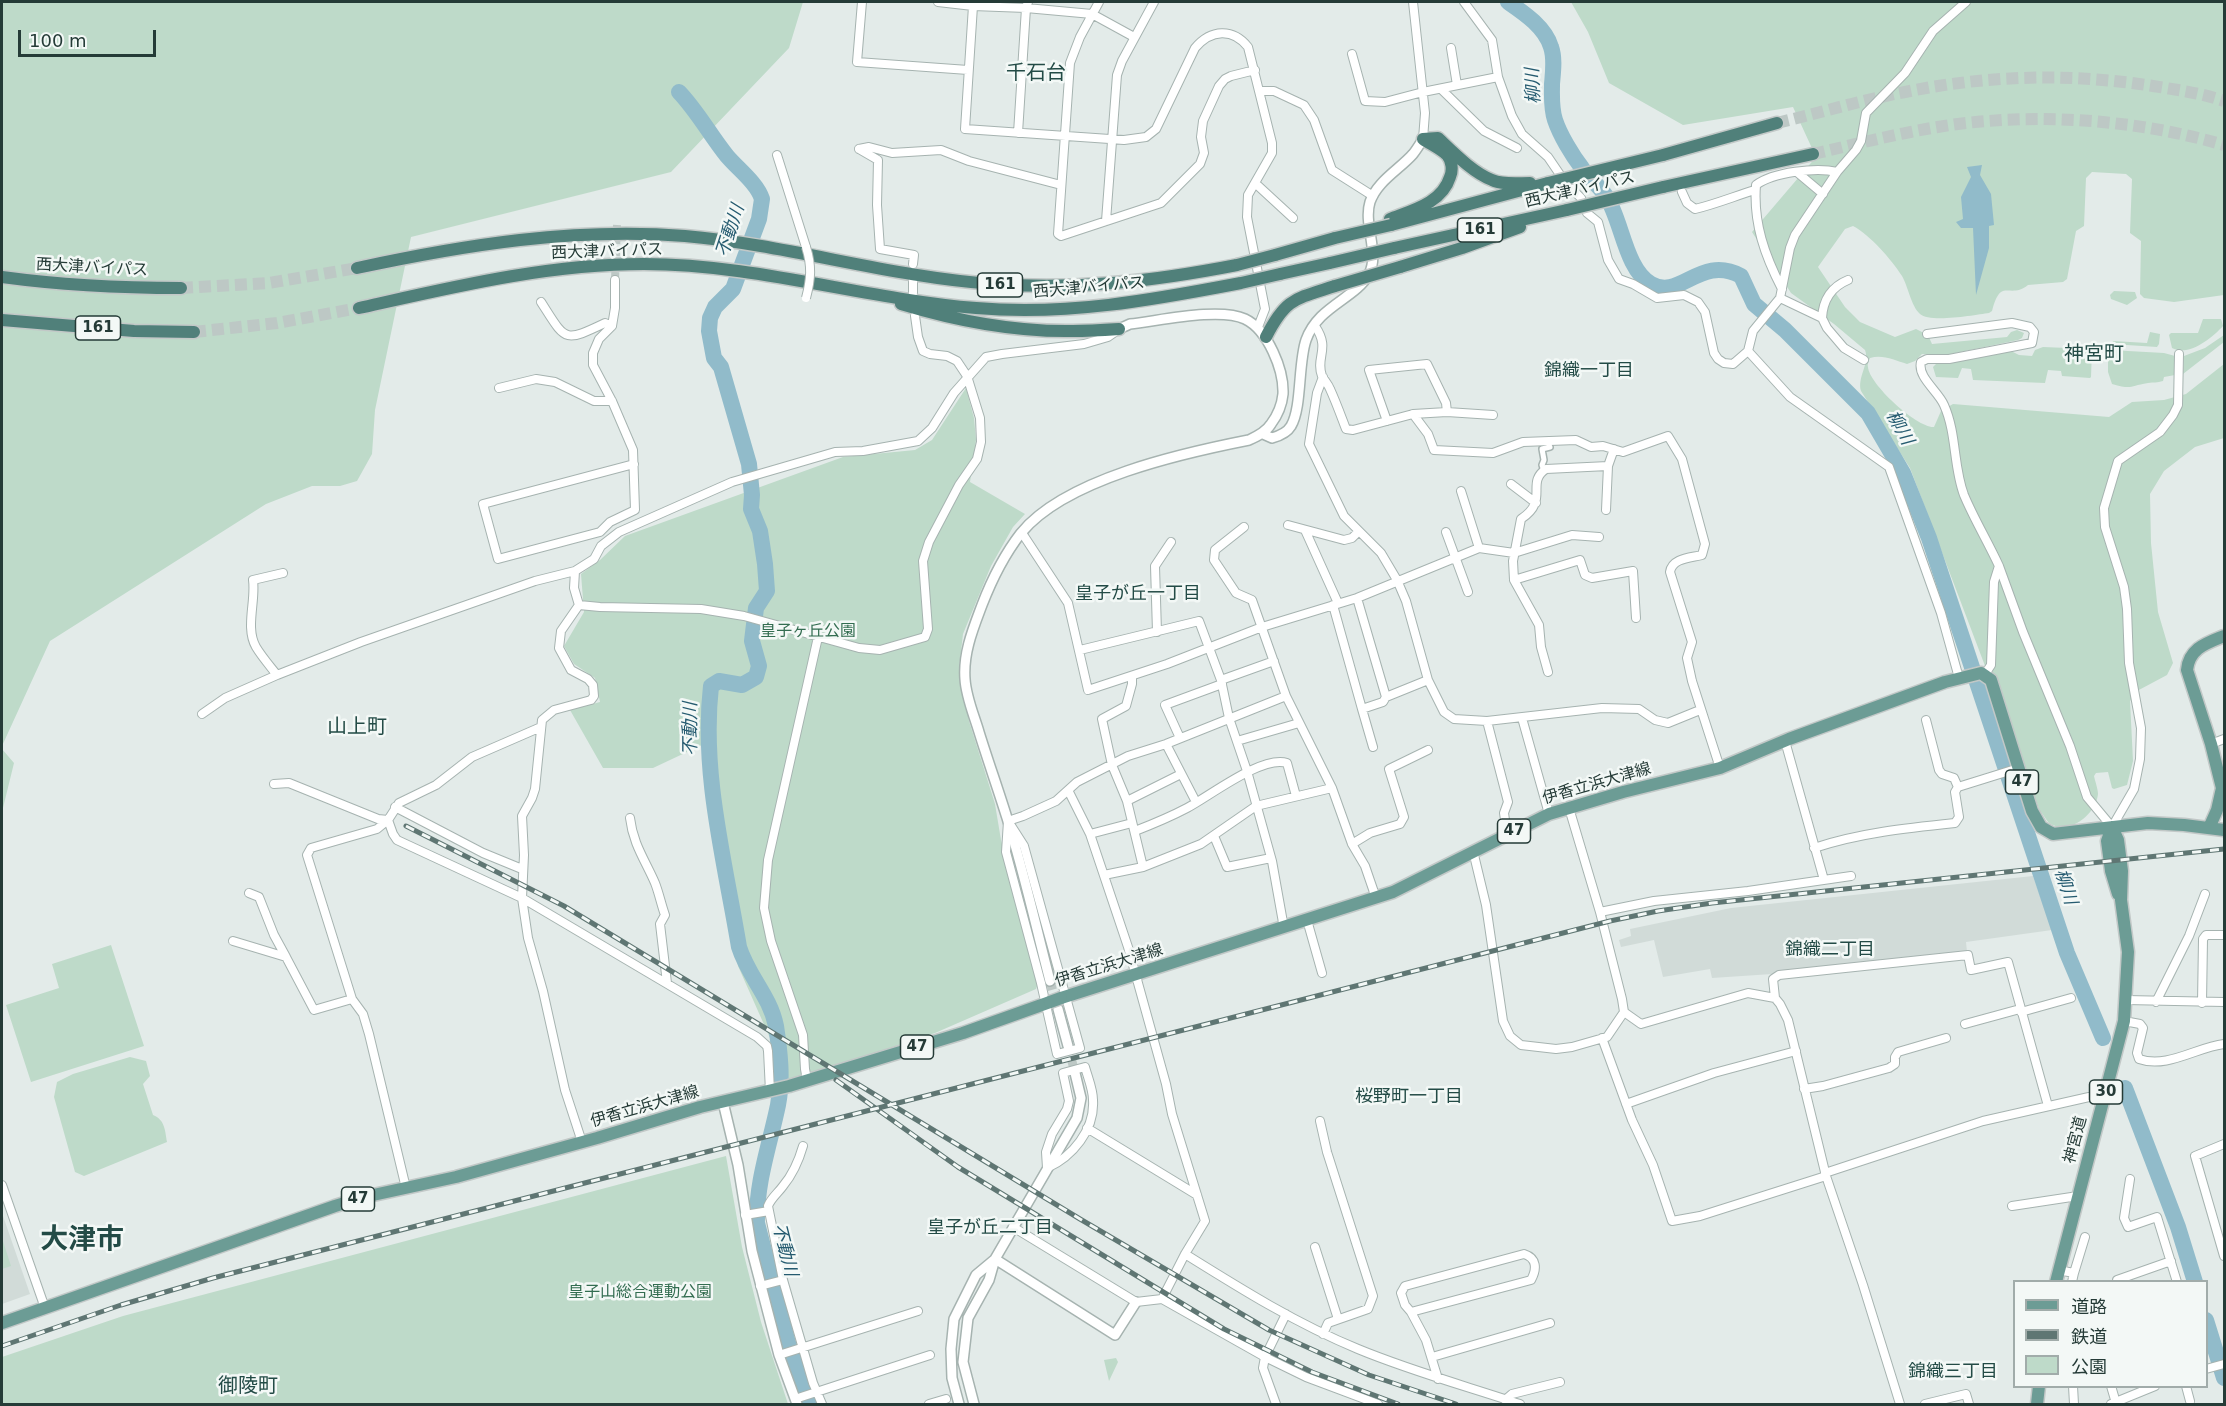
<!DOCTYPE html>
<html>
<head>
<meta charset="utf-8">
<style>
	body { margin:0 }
	#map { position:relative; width:2226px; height:1406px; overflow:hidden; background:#e3ebe9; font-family:"DejaVu Sans","Noto Sans JP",sans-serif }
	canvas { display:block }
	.frame { position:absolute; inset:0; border:3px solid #253b37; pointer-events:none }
	.legend { position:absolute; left:2013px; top:1280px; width:195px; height:108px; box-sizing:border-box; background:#f3f8f6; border:2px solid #a1acaa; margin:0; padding:8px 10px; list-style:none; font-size:18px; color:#253b37 }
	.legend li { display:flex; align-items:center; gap:12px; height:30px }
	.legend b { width:30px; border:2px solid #a1acaa }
	.scale { position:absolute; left:18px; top:30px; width:138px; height:27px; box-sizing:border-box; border:3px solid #253b37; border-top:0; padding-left:8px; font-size:18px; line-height:21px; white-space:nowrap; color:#253b37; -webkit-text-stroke:4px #f3f8f6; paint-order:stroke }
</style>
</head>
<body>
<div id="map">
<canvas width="2226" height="1406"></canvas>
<div class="frame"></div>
<ul class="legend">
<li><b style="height:8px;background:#6c9c95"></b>道路</li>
<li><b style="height:8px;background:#5f7673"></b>鉄道</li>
<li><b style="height:16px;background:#bedac9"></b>公園</li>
</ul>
<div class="scale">100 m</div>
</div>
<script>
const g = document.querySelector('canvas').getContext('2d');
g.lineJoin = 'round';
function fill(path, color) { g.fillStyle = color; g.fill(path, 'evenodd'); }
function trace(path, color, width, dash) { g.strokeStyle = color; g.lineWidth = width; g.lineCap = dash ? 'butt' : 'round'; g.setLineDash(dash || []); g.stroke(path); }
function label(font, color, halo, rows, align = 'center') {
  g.font = font + ' "DejaVu Sans","Noto Sans JP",sans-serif'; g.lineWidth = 5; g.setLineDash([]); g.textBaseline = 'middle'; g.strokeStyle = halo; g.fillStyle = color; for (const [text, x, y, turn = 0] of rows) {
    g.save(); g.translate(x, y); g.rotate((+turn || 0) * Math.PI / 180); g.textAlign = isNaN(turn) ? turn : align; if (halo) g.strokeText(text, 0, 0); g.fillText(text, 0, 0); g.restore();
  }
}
fill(new Path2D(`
	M2033,876l19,54 -86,12 1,10 -187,20 -8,2 -60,4 -2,-9 -47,8 -9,-37 -33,7 -2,-7 12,-4 -1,-7 101,-21z
	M2,1213l28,81 -28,10z`), '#d1dbd8');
fill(new Path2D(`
	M2,2h801l-14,46 -118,124 -260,65 -36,173 -3,44 -15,27 -17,5h-28l-46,18 -216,137 -48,105z
	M1571,2h653v293l-50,7 -30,-4 -4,-4 1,-53 -11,-8 2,-54 -6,-5 -34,-2 -6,6 -2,48 -8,5 -9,48 -4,3 -35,3c-19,15 -27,-9 -36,26l-3,2c-14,2 -59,10 -69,1 -9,-8 -12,-28 -18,-38 -11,-17 -32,-41 -49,-50l-8,3 -27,38 27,40 15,15 35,15 21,-8 12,6 4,9 75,-7 4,-5 6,-2 7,3 -2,5 -4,2 -72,15 -24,-1 -7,7 -8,3c-12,-4 -25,-10 -37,-6 -1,2 -3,7 -2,9 1,17 49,61 66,60l7,-16 12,-7 156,13 23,-15 32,-2 22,-6 38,-30v74l-29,9 -31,24 -14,23 1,49 7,69 15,51 -6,12 -30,16 -7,10 3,60 -6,24 -13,4 -2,-1 -4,-16 -12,1 -2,3c1,5 4,13 4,18 -2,21 -30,42 -49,29 -3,-3 -6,-9 -9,-12l-130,-343 -49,-77c-4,-14 9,-27 4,-41l-31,-26 -43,-31 -39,-61 64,-75 -23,-50 -110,18 -74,-42 -21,-51z
	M2114,291l21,1 2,6 -10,7 -16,-6 -1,-4z
	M2203,319h18l2,7c-11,12 -34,31 -51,22l-3,-13 2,-2h27z
	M2150,332l10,2 -1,10 -2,3 -45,-3 1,-3 34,2z
	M2224,335v7l-41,32 1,-18 21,-8z
	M2043,347l49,2 -1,28 -1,1 -28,-2 -1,-5 -13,-1 -3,13 -72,-3 -2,-11 -9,-1 -4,10 -22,-1 -3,-10 4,-4h11l63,-12 8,4 13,1 3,-6z
	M2110,350l54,3 11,3v19l-11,2 -1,4c-6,2 -9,1 -15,2 -19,3 -15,7 -36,1l-4,-12v-21z
	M966,388l8,30 2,22 -6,42 55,32 -12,13 -22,39 -28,68 -4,35 10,52 26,83 6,36 37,144 -2,5 -101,44 -159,53 -2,-39 -36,-81 -34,-222 -51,24h-50l-33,-58 30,-8 -5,-24 -21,-14 -10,-18 20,-34 -3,-38 19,-14 25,-24 218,-79 72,-7 17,-10z
	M2,749l12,14 -12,49z
	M111,945l33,101 -113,36 -25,-77 53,-17 -7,-24z
	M130,1057l16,4 4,15 -7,8 10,31c12,5 12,15 14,27l-83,34 -9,-4 -21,-75 3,-15 16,-8z
	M726,1156l16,91 19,75 27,82h-786v-47l121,-41z
	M2,1238l9,28 -9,3z
	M1116,1358l2,4 -9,19 -5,-21z`), '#bedac9');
fill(new Path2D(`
	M1982,165l-2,10 11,19 3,31 -5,1v22l-13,47 -3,-67h-12l-5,-6 7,-3 -2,-22 10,-20 -4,-10z`), '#91bbca');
trace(new Path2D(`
	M1508,2c16,11 37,25 43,45 4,11 2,25 1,37 0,12 -1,24 3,36 5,15 17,35 27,48 7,10 17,18 24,28 16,24 19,73 45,88 29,17 49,-30 90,-8l13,28 31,26 83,83 35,60 26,65 138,415 36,85
	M679,92c19,20 31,43 48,64 11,13 30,27 35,43l-3,20 -26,70 -18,18 -5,11 -1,13 5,27 7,9 28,97 3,31 -1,14 9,22 5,33 2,27 -11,17 -4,33 7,25 -3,11 -14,8 -23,-4 -8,5c-10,87 14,176 28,261 9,29 31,49 37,79 4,26 7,53 2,79 -8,39 -22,77 -21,118l31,120 22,61
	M2125,1088l53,139 17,55
	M2206,1320l18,58`), '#91bbca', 16);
trace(new Path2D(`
	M615,280l2,-55`), '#bdc8c5', 8, [8, 4]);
trace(new Path2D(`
	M1050,981l7,25
	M1068,1046l7,27`), '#bdc8c5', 9, [9, 4.5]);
trace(new Path2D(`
	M1777,123c42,-10 85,-23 128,-31 82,-17 166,-19 248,-6 25,4 48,7 71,15
	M1813,154c57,-13 116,-29 175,-33 79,-6 161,2 236,24
	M181,288l88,-5 88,-15
	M194,332l83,-9 82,-15`), '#bdc8c5', 12, [12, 6]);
const pedestrian = new Path2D(`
	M1544,471l-2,-6 2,-5 -2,-11 8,-2 -3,-6`);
const minor = new Path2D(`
	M862,2l-5,60 111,8
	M938,2l35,4
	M1028,2l-2,6 -53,-2 -8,123 159,11 22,-3 10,-8 39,-81c16,-19 38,-20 53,-1l24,96v10l-24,42 -1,22 18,92 -7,18
	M1099,2l-19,35 -10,26 -12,171 3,2 100,-33 39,-39 4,-11 -3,-16 2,-16 16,-35 6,-7 6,-3 24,-6
	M1413,2l12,111 -2,26
	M1464,2l28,38 6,37
	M1451,48l6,37
	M1352,54l13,47 20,1 38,-10 75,-15 14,39 10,18 26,23 17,25 16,16 6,15 11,9 10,38 11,19 14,5 24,14 27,-3 14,7 7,10 9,41 4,6 6,4 9,1 15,-13 5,-20 27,-33 10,-50 5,-13 42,-63 19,-22 5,-9 5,-28 39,-40 28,-42 33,-29
	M1441,89l43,42 33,17
	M1260,91h14l30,14 10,15 18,50 41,26
	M1018,133l8,-125 66,6 42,23
	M859,149l10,-2 23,6 49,-3 28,11 92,24
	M859,149l19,11 -1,45 3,44 34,6 -1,9
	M777,155l29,92
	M1798,173l25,21
	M1255,183l38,35
	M1682,192l5,11 8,6c21,-5 40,-13 60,-19
	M1106,221l11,-146 5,-14 32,-59
	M615,280v28l-3,18 -13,13 -6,14v12l19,36 21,49 2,60 -25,12 -10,10 -102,27 -15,-55 151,-40
	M1782,289c-17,-33 -29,-66 -26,-104 17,-13 61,-18 81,-13
	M913,293v-12
	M1780,298l42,20 5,10 17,20 20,12
	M541,302c25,39 22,41 64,21l7,3
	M1822,318c1,-18 9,-31 26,-38
	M1315,326c16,23 0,31 7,50 2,4 6,8 8,13 6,13 11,27 16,40l7,1 60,-16 15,20 6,16 59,3 30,-11 53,-2 15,7 12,-1 20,6 45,-16 14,23 23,85 -3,11c-12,3 -30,3 -32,17l22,70 -5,16 5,23 28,87
	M1927,334l85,-11 18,4 4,5 -2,11 -83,16h-22l-6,3c-4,15 17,29 23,43 13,29 9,61 20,90 10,24 24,47 35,71l-5,16 -3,83 -6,9
	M1748,351l42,46 99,70 52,146 18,65
	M1323,377l-6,16 -8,51 35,72 37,37 16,27 9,21 22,79 16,32 10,7 33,2 115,-13 37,1 16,11 13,3 32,-13
	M499,388l37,-9 19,3 39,19h18
	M1413,414l34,-2 46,3
	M1387,421l-18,-51 58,-6 19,39 1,9
	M1511,484l25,19
	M1461,491l18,57
	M1606,510l2,-44
	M1288,525l56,15 8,-2 7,-7
	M1244,527l-29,23 -1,10 22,33 16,7 34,96 46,92 20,56 13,22 11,32
	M1305,530l33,73
	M1446,532l22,60
	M1022,533l46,70 20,87 79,-26 95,-37 95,-29 122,-50 35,5 58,-18 27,2
	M1999,566l24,66 47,114 17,51 25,30 22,-38 6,-30 1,-31 -12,-65 -2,-54 -3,-22 -19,-60 -1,-19 14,-47 42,-29 13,-17 5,-10 1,-51
	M575,571l-1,17 5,17 -18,26 -2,17 12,22 17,9 5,6 1,11 -3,4 -37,10 -12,10 -7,69 -3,9 -10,18 2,39 -2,43 6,40 15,53 22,99 17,52
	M1514,580l66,-20 5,15 7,3 41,-7 3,47
	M1357,598l29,99
	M579,605l21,2 101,2 43,7 115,32 21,2 45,-13 3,-8 -5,-68 6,-19 30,-57 18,-26 4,-17 -1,-24 -13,-42 -10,-15 -10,-5 -17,-2 -7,-3 -5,-14 -3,-21
	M1333,605l29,104 21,-7 3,-5 42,-17
	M1157,632l-2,-66 16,-24
	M1080,650l119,-29 22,59 8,38 18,53 25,90 12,67
	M1548,672l-7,-25 -2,-22 -25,-45 -1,-19 8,-42c29,-19 4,-36 25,-50l62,-3 6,-17
	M277,675c-7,-9 -15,-18 -21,-28 -11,-19 0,-46 -3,-67l30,-7
	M1132,676v8l-6,22 -24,13 10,46 15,36 16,66
	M1221,680l53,-19
	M1362,709l11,38
	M202,714l23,-16 52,-23 84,-33 174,-61 40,-10 19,-12 7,-13 18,-14 113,-50 103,-30 28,-1 55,-10 14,-13 22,-35 32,-36 16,-3 82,-10 24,-7 10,-7
	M1522,718l27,96
	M1926,720l13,50 3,4 12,4 4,9
	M1487,721l21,81 -4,11 3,21
	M1180,738l-15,-33 57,-21
	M1237,741l62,-18
	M1785,741l39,139
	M1166,744l30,58
	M2211,744l13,-5
	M274,784l15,-1 89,36 10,1 5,14 4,6 125,58 235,139 10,9 1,5 2,40
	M1068,790l22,44 38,113 38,137 6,30 33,107 -20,33 -23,45
	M1127,801l54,-27
	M395,807l88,46 39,16
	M630,818c3,26 15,42 25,65 4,10 6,21 10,32l-5,9 7,59
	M1008,821l16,25 56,202 -23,6 -16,-71 -35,-131z
	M1008,821l15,-5 33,-15 21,-19 51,-26 38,-12 120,-48
	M1135,831c18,-7 35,-14 52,-23 23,-12 75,-53 100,-45l9,33
	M1090,834l42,-11
	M1214,836l13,31 44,-9
	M1352,844l18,-11 30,-9 4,-7 -15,-48 39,-19
	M1814,848c45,-15 93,-20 141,-25l4,-6 -4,-25 3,-5 61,-19
	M1473,851l13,54 17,116 7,15 11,9 35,4 16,-2 35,-10 17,-25 -2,-13 -22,-87 -31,-104
	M1104,875l39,-8 58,-23 55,-38 76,-18
	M249,893l10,4 15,38 12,22
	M1600,912l54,-11 94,-10 103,-15
	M1307,920l15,53
	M233,941l53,16 28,53 38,-11
	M1775,998l-2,-19 6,-4 189,-20 3,15 37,-8 40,144
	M2126,1000l98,2
	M2156,1002l33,-66 16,-42
	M2202,1003l1,-64 3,-4h18
	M1624,1012l17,12 107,-31 27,5 5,6 8,16 38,156 37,109 37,119
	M2021,1012l50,-14
	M2124,1021l16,3 3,4 -6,25 2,6c28,10 58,-12 85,-15
	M1965,1024l55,-15
	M1602,1038l30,82 21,45 19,56 28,-5 126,-40
	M1085,1067c3,11 8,22 8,33 2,30 -21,57 -46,68l-1,-16 6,-18 15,-25 2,-8 -6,-28z
	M807,1080l-2,-11 -2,-34 -32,-94 -7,-33 4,-48 50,-223
	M1804,1089l19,-3 66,-18 6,-4v-7l3,-5 48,-14
	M1626,1104l88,-31 82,-22
	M1320,1121l7,31 46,144 -5,13 -40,14 -5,11
	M1087,1128l110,67
	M2224,1144l-29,12 29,100
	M803,1146c-4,14 -10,28 -20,40 -5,7 -12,12 -15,20l15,74 30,103 9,21
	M1825,1173l158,-52 106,-24h15
	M2130,1179l-6,39 4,9 29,-10 20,65
	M2,1185l43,123
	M406,1188l-37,-154 -6,-20 -11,-15 -45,-144 4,-7 66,-19 11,-9 11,-17 37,-18 36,-28 69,-30
	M2012,1206l66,-10
	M745,1215l24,-4
	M1013,1227l123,75 26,-3 103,58 41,20 72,27
	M1315,1247l23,72
	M1185,1254c56,35 112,70 173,95 53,22 108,37 162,55
	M2058,1270l16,3 -2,9
	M2074,1273l11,-36
	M2117,1282v-2l54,-19
	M760,1286l23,-6
	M1411,1312l-6,-7 -4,-12 4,-7 119,-32c13,4 13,15 7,26l-120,32 15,28 12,39
	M779,1355l139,-44
	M1432,1357l118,-34
	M2206,1369l18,-5
	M2073,1386l1,18
	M2111,1386l5,17
	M2186,1386l4,15
	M795,1399l135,-44
	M1505,1400l7,-6 48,-12
	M929,1404l17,-5
	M1276,1404l-13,-36 2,-11 21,-43
	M1925,1404l41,-10 3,10
	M2111,1404l44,-18`);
const tertiary = new Path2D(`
	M1263,434l9,4c7,-2 15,-5 19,-12 11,-18 7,-63 15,-86 12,-34 49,-41 63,-66 11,-21 -6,-50 1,-72 7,-21 30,-33 43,-48 4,-5 7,-10 10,-15
	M1050,981c-14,-54 -26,-109 -43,-163 -9,-29 -19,-57 -28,-86 -5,-17 -13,-35 -14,-53 -2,-26 8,-50 17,-74 10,-26 22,-50 39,-72 44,-54 162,-80 228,-93 9,-4 17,-8 22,-16 6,-8 11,-20 12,-30 1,-24 -15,-64 -38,-75 -26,-12 -86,2 -115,5l-11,5
	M1058,1009l10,37
	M723,1102l15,63 14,86 27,104 18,49
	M995,1259l120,76 21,-33
	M959,1404l-7,-26 -1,-29 3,-30 22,-44 18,-15
	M974,1404l-11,-42 5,-44 21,-38 6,-21 82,-141 4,-20 -6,-25`);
const primary = new Path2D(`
	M2112,827l-5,14 4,30 7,23
	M2209,828l8,-18 5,-22 -11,-44 -24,-74c2,-22 20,-27 37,-34
	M1061,998l332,-106 156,-78 74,-22 97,-24 69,-29 156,-57 36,-9 10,7 41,131 9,16 12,7 95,-11 36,2 40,5
	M2056,1282l68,-261 4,-69 -7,-52 1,-29 -4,-31 -6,-13
	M2,1323l333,-117 29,-9 92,-20 141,-39 103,-31 89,-21 174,-53 87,-31
	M2037,1404l2,-18`);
const trunk = new Path2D(`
	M1423,139l15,-1c15,14 34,34 54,42 11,5 26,3 38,3
	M1663,155l114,-32
	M1663,187l150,-33
	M1390,219c23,-9 52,-16 60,-42 3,-7 2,-16 -3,-22 -6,-6 -17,-11 -24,-16
	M1391,225l157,-42
	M1394,248l173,-38
	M1275,255l60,-17
	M1400,267l62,-19 58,-21
	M357,268c107,-23 218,-41 328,-32 104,9 205,41 309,48 85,6 160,-3 243,-19
	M1280,274l50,-11
	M2,277c59,8 119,11 179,11
	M901,304c56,17 114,28 172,27 15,0 31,-1 46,-2
	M359,308c94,-21 188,-44 285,-44 112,0 221,35 332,44 90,8 176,-8 265,-25
	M2,320l132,11 60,1
	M1266,337c20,-39 29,-38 69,-51`);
trace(pedestrian, '#a6b3b0', 8);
trace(minor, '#a6b3b0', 10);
trace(tertiary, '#a6b3b0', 12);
trace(primary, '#c2c8c7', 15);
trace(trunk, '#c2c8c7', 15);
trace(pedestrian, '#fff', 5);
trace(minor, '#fff', 8);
trace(tertiary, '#fff', 9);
trace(primary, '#6c9c95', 12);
trace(trunk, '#50807a', 12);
const rail = new Path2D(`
	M406,826l158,80 516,313 189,111 100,45 87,29
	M836,1080l122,87 266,162 88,43 86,32
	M2,1346l119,-41 92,-27 1397,-357 48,-10 54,-8 512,-54`);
trace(rail, '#5f7673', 5);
trace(rail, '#f3f8f6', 3, [9]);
const minorBridge = new Path2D(`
	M806,247c6,19 5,32 0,51`);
const primaryBridge = new Path2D(`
	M1050,1002l11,-4`);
const trunkBridge = new Path2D(`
	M1548,183l115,-28
	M1567,210l96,-23
	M1335,238l56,-13
	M1330,263l64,-15
	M1237,265l38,-10
	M1241,283l39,-9
	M1335,286l65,-19`);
trace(minorBridge, '#a6b3b0', 10, []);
trace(primaryBridge, '#c2c8c7', 15, []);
trace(trunkBridge, '#c2c8c7', 15, []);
trace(minorBridge, '#fff', 8);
trace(primaryBridge, '#6c9c95', 12);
trace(trunkBridge, '#50807a', 12);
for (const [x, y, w] of [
	[1480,230,45],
	[1000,285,45],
	[98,328,45],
	[2022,782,33],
	[1514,831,33],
	[917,1047,33],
	[2106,1092,33],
	[358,1199,33]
]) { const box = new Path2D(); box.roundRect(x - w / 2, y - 12, w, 24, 4.5); g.fillStyle = '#f3f8f6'; g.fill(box); trace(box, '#253b37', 1.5); }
label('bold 15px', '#253b37', null, [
	["161",1480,230],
	["161",1000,285],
	["161",98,328],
	["47",2022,782],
	["47",1514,831],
	["47",917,1047],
	["30",2106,1092],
	["47",358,1199]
]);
label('16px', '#253b37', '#f3f8f6', [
	["西大津バイパス",1580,190,-13],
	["西大津バイパス",607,252,-2],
	["西大津バイパス",92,268,3],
	["西大津バイパス",1089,288,-5],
	["伊香立浜大津線",1597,784,-16],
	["伊香立浜大津線",1109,966,-17],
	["伊香立浜大津線",645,1107,-16],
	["神宮道",2076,1140,-75]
]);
label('16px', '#336d51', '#f3f8f6', [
	["皇子ヶ丘公園",808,632],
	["皇子山総合運動公園",640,1293]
]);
label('italic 18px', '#255b70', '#f3f8f6', [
	["柳川",1534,86,-93],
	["不動川",731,231,-72],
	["柳川",1899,428,61],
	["不動川",691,729,-90],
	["柳川",2065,887,72],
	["不動川",784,1250,76]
]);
label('18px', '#234b46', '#f3f8f6', [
	["錦織一丁目",1589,371],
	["皇子が丘一丁目",1138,594],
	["錦織二丁目",1830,950],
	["桜野町一丁目",1409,1097],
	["皇子が丘二丁目",990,1228],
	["錦織三丁目",1953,1372]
]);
label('20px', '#234b46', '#f3f8f6', [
	["千石台",1036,74],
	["神宮町",2094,355],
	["山上町",357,728],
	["御陵町",248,1387]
]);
label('bold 28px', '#234b46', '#f3f8f6', [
	["大津市",82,1241]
]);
</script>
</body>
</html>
